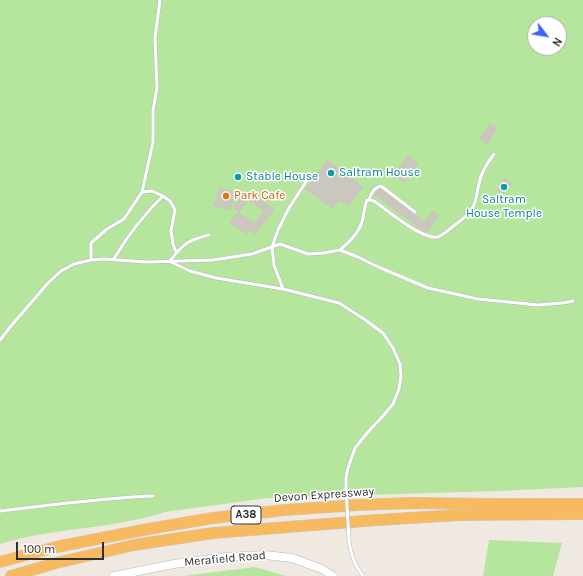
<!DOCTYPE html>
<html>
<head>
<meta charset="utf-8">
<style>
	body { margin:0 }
	#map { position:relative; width:583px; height:576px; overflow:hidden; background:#efe9e1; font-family:Karla,sans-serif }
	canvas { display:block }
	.north { position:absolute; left:527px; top:16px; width:40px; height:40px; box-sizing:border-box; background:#fff; border:1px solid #ababab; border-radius:50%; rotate:121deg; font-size:11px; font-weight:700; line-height:16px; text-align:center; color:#2e2e2e }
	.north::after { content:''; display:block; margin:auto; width:14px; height:18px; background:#4264fb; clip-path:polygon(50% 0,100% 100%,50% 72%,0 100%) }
	.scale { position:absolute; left:16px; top:542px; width:88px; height:18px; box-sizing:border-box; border:2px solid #2e2e2e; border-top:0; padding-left:5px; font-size:12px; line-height:14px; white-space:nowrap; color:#2e2e2e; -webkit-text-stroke:3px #fff; paint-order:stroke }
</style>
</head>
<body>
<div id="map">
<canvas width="583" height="576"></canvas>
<div class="north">N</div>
<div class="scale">100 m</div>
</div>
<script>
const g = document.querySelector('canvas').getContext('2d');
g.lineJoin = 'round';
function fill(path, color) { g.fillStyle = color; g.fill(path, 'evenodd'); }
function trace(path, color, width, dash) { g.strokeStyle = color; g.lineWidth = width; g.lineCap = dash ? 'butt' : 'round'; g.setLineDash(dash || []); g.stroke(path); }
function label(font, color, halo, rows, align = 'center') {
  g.font = font + ' Karla,sans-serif'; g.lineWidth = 3; g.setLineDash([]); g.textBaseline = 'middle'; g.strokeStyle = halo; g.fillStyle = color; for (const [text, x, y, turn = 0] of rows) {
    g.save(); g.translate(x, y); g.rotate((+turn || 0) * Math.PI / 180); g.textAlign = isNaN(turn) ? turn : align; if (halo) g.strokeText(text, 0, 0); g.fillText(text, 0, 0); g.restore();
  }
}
fill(new Path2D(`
	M0,0h583v487l-86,4 -229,7 -104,14 -1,1c-13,3 -26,7 -39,9 -41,8 -84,9 -124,22zM535,24h24v24h-24z
	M489,540l73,3 -9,33h-70z
	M255,567l31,9h-103z`), '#b6e59e');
const building = new Path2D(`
	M490,124l7,5 -10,15 -7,-5z
	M408,156l10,7 -14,19 -9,-7z
	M327,160l36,27 -15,19 -9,-6 -7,8 -26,-19z
	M505,179l6,4 -8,11 -5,-4z
	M220,188l16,5 -6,17 -16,-5z
	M379,188l45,34 9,-11 6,5 -13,17 -52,-39z
	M252,194l22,16 -19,24 -5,-4 -3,4 -17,-12 8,-10 16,12 10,-13 -17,-12z
	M242,197l5,4 -8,11 -5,-5z`);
fill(building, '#cbc7bf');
trace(building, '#cbc5ba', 1);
const service = new Path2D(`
	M142,192l10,-1 11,5 7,5 5,9 -4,21 2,13 3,8
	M369,200c2,-7 5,-13 12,-14l34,26
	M340,250c9,-8 18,-16 22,-28 2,-7 2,-15 5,-22h2l5,1c14,10 48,39 64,36 6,-2 13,-9 18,-13 8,-6 14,-10 18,-19 3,-7 3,-15 5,-21 2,-12 8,-21 15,-30
	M91,260v-17l16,-14 17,-10 18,-27 11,-50v-32l4,-22 -2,-50 5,-38
	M113,260c14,-23 30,-45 50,-64
	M170,261c13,-17 18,-21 39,-26
	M171,262l19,9 26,7 67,11 56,14 25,16 19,14 10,15 7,16 1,12 -2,13 -6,15 -10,12 -16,17 -12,15 -7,20 -2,10v11
	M283,289l-9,-24 -2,-18 6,-17 11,-22 22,-34
	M0,340l11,-14 37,-43 13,-12 13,-7 17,-4 13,-1 42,3 67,-2 39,-6 28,-10 28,10 15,-1 17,-3 18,7 18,9 52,22 50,11 60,6 25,-2 10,-2
	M0,511c51,-6 102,-13 153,-15
	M349,540c2,15 5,24 14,36`);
const tertiary = new Path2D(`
	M114,576l60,-12 52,-7 39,-2 27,3 30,11 11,7`);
const trunk = new Path2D(`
	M0,562l56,-15 92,-18 65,-11 72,-8 73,-5 53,-2 85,1h87
	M11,576l45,-13 78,-18 79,-12 164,-13 82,-5 124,-1`);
trace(service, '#b4b7c1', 4);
trace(tertiary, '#b4b7c1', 9);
trace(trunk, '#c9c9c9', 12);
trace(service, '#fff', 3);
trace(tertiary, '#fff', 8);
trace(trunk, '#f8ba60', 11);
const serviceBridge = new Path2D(`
	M346,489l3,51`);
trace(serviceBridge, '#b4b7c1', 4, []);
trace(serviceBridge, '#fff', 3);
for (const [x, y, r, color] of [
	[331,173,4,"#0f9aa8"],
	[238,177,4,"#0f9aa8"],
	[504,187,4,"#0f9aa8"],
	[226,196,4,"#e8710a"]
]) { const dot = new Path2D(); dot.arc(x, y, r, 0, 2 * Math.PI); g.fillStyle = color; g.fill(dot); trace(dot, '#fff', 1.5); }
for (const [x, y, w] of [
	[246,515,30]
]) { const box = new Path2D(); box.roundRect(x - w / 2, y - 9, w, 18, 3); g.fillStyle = '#fff'; g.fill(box); trace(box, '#2e2e2e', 1); }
label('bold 11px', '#2e2e2e', null, [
	["A38",246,515]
]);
label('12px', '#0d838f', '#fff', [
	["Saltram House",339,173],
	["Stable House",246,177],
	["Saltram",504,200,"center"],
	["House Temple",504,214,"center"]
], 'left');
label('12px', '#c56008', '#fff', [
	["Park Cafe",234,196]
], 'left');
label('12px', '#2e2e2e', '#fff', [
	["Devon Expressway",324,495,-4],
	["Merafield Road",225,559,-5]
]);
</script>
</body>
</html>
